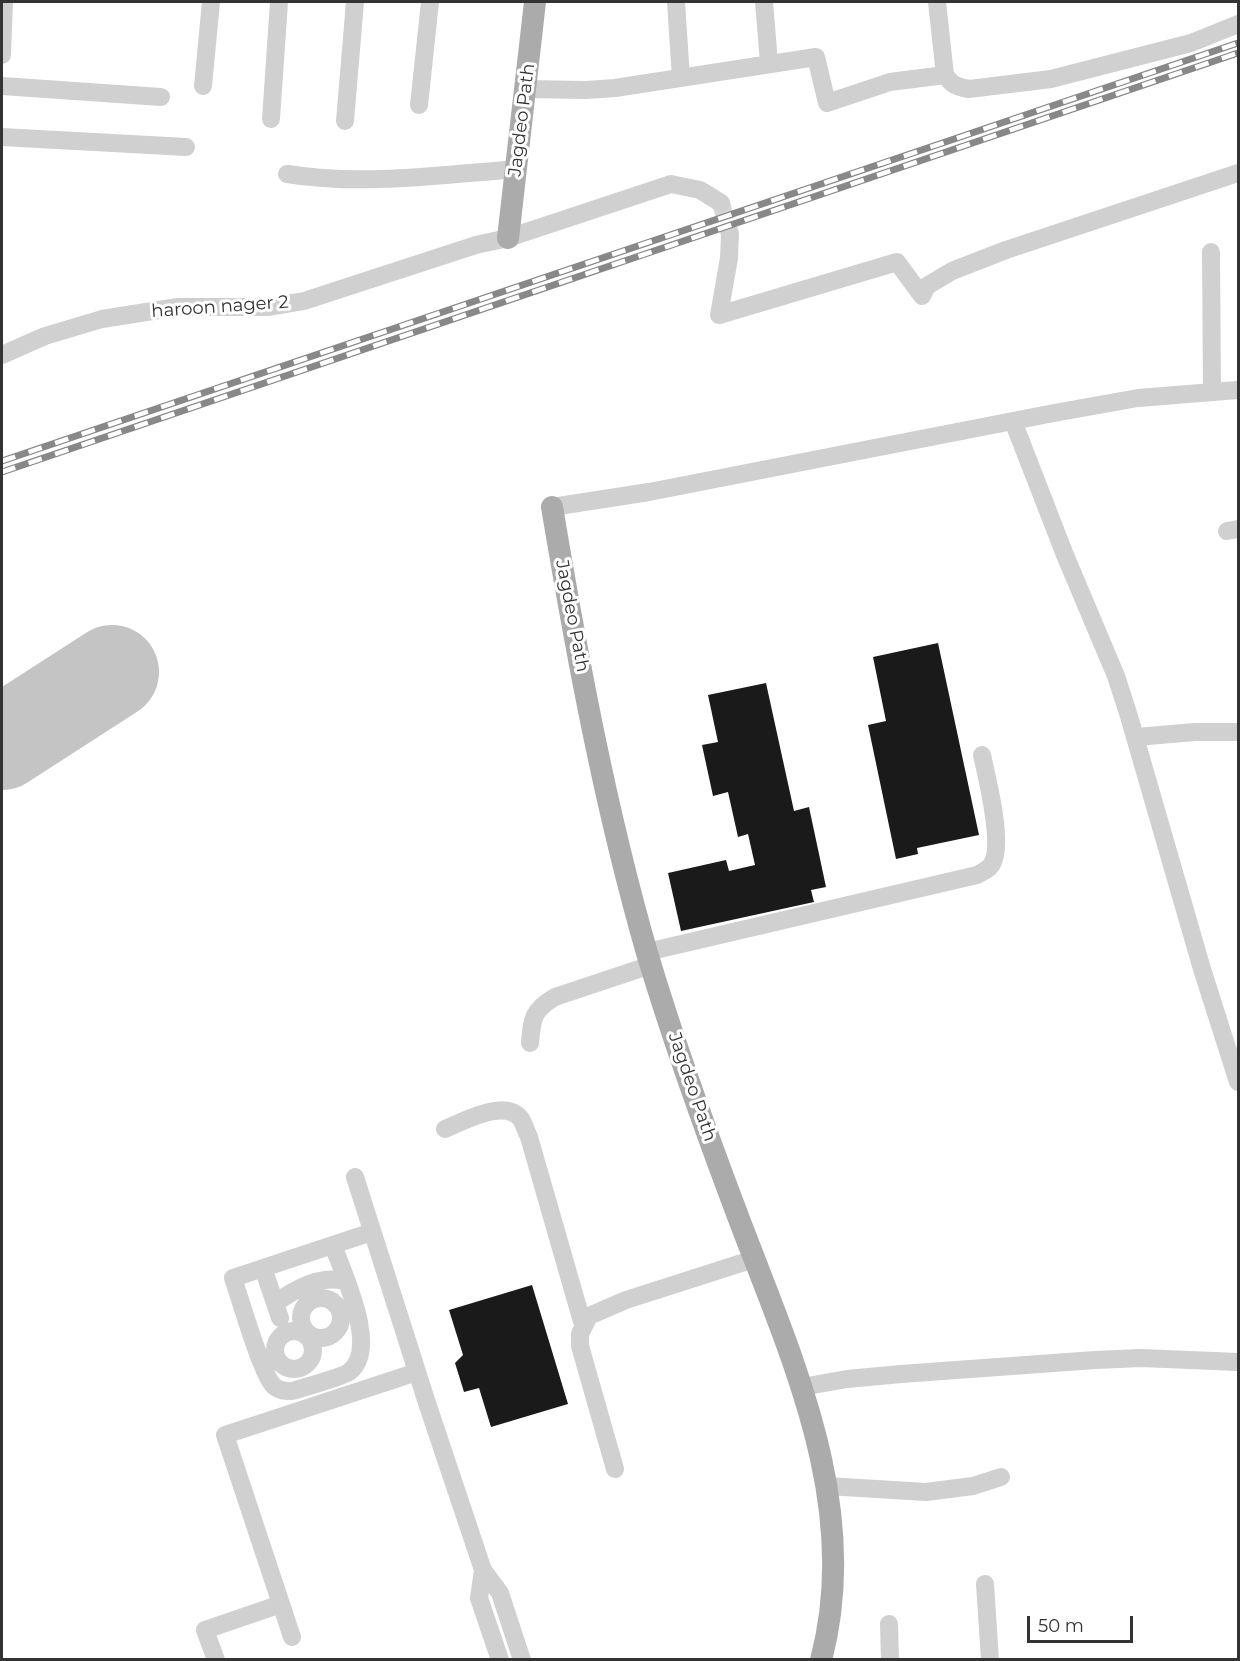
<!DOCTYPE html>
<html>
<head>
<meta charset="utf-8">
<style>
	body { margin:0 }
	#map { position:relative; width:1240px; height:1661px; overflow:hidden; background:#fff; font-family:Montserrat,sans-serif }
	canvas { display:block }
	.frame { position:absolute; inset:0; border:3px solid #333; pointer-events:none }
	.scale { position:absolute; left:1027px; top:1616px; width:106px; height:27px; box-sizing:border-box; border:3px solid #333; border-top:0; padding-left:8px; font-size:18px; line-height:21px; white-space:nowrap; color:#333; -webkit-text-stroke:4px #fff; paint-order:stroke }
</style>
</head>
<body>
<div id="map">
<canvas width="1240" height="1661"></canvas>
<div class="frame"></div>
<div class="scale">50 m</div>
</div>
<script>
const g = document.querySelector('canvas').getContext('2d');
g.lineJoin = 'round';
function trace(path, color, width, dash) { g.strokeStyle = color; g.lineWidth = width; g.lineCap = dash ? 'butt' : 'round'; g.setLineDash(dash || []); g.stroke(path); }
function fill(path, color) { g.fillStyle = color; g.fill(path, 'evenodd'); }
function label(font, color, halo, rows, align = 'center') {
  g.font = font + ' Montserrat,sans-serif'; g.lineWidth = 6; g.setLineDash([]); g.textBaseline = 'middle'; g.strokeStyle = halo; g.fillStyle = color; for (const [text, x, y, turn = 0] of rows) {
    g.save(); g.translate(x, y); g.rotate((+turn || 0) * Math.PI / 180); g.textAlign = isNaN(turn) ? turn : align; if (halo) g.strokeText(text, 0, 0); g.fillText(text, 0, 0); g.restore();
  }
}
trace(new Path2D(`
	M2,743l110,-71`), '#c4c4c4', 94);
fill(new Path2D(`
	M938,643l41,192 -62,13 1,6 -22,5 -28,-134 18,-4 -13,-64z
	M766,683l28,128 15,-4 17,80 -15,3 3,12 -133,29 -13,-58 58,-13 3,11 26,-6 -7,-31 -10,3 -10,-45 -15,4 -11,-51 16,-3 -10,-47z
	M532,1285l36,119 -77,23 -12,-39 -15,4 -9,-29 8,-8 -14,-45z`), '#1a1a1a');
trace(new Path2D(`
	M721,203l9,31`), '#d6d6d6', 18, [18, 9]);
trace(new Path2D(`
	M676,2l5,76
	M764,2l5,61
	M937,2l8,73c7,10 12,12 24,14l82,-10 140,-36 47,-19
	M2,55l2,-53
	M2,86l159,11
	M203,86l8,-84
	M526,89l60,1 29,-2 201,-31 11,46 63,-21 55,-7
	M419,105l11,-103
	M271,119l8,-117
	M345,121l10,-119
	M2,137l184,10
	M287,174c76,12 153,1 230,-5
	M730,234l-1,24 -10,57 178,-53 25,34 5,-10 25,-15 54,-21 232,-77
	M1211,252l1,140
	M2,355l43,-19 57,-17 76,-12h91l35,-6 172,-56 32,-7 163,-54 29,6 21,13
	M1013,421l52,134 51,121 12,37 74,256 36,113
	M552,507l97,-15 405,-79 84,-15 100,-8
	M1227,531l11,-2
	M1136,737l59,-5h43
	M647,952l330,-77c6,-3 12,-6 15,-11 12,-20 -5,-86 -10,-109
	M530,1043c2,-25 3,-33 25,-46l96,-32
	M445,1129c19,-8 60,-31 76,-10 3,5 5,12 8,18l54,188
	M355,1177l72,226 56,167 17,23 22,67
	M333,1245c10,29 47,104 16,127 -7,5 -47,16 -57,19 -7,0 -13,0 -18,-5 -12,-10 -34,-88 -41,-108l139,-46
	M263,1268l12,35
	M301 1318a20 20 0 1 1 40 0a20 20 0 1 1-40 0Z
	M280,1318l-5,-15c21,-14 44,-28 70,-22
	M275 1350a19 19 0 1 1 38 0a19 19 0 1 1-38 0Z
	M802,1387l45,-8 54,-5 194,-14 46,-2 97,4
	M615,1469l-35,-123v-12l9,-18 37,-16 128,-41
	M827,1486l99,6 47,-6 28,-9
	M483,1570l-4,28 21,62
	M985,1584l5,76
	M889,1624l1,36
	M292,1637l-67,-202 192,-63
	M216,1660l-11,-30 76,-26`), '#d0d0d0', 18);
trace(new Path2D(`
	M508,238l27,-236
	M552,507c25,149 53,300 95,446 27,90 59,179 92,266 53,140 123,288 82,441`), '#ababab', 22);
const rail = new Path2D(`
	M2,461l1236,-418
	M2,472l1236,-419`);
trace(rail, '#888', 7);
trace(rail, '#fff', 4.5, [14]);
label('18px', '#333', '#fff', [
	["Jagdeo Path",522,120,-83],
	["haroon nager 2",220,307,-4],
	["Jagdeo Path",572,616,79],
	["Jagdeo Path",692,1087,71]
]);
</script>
</body>
</html>
